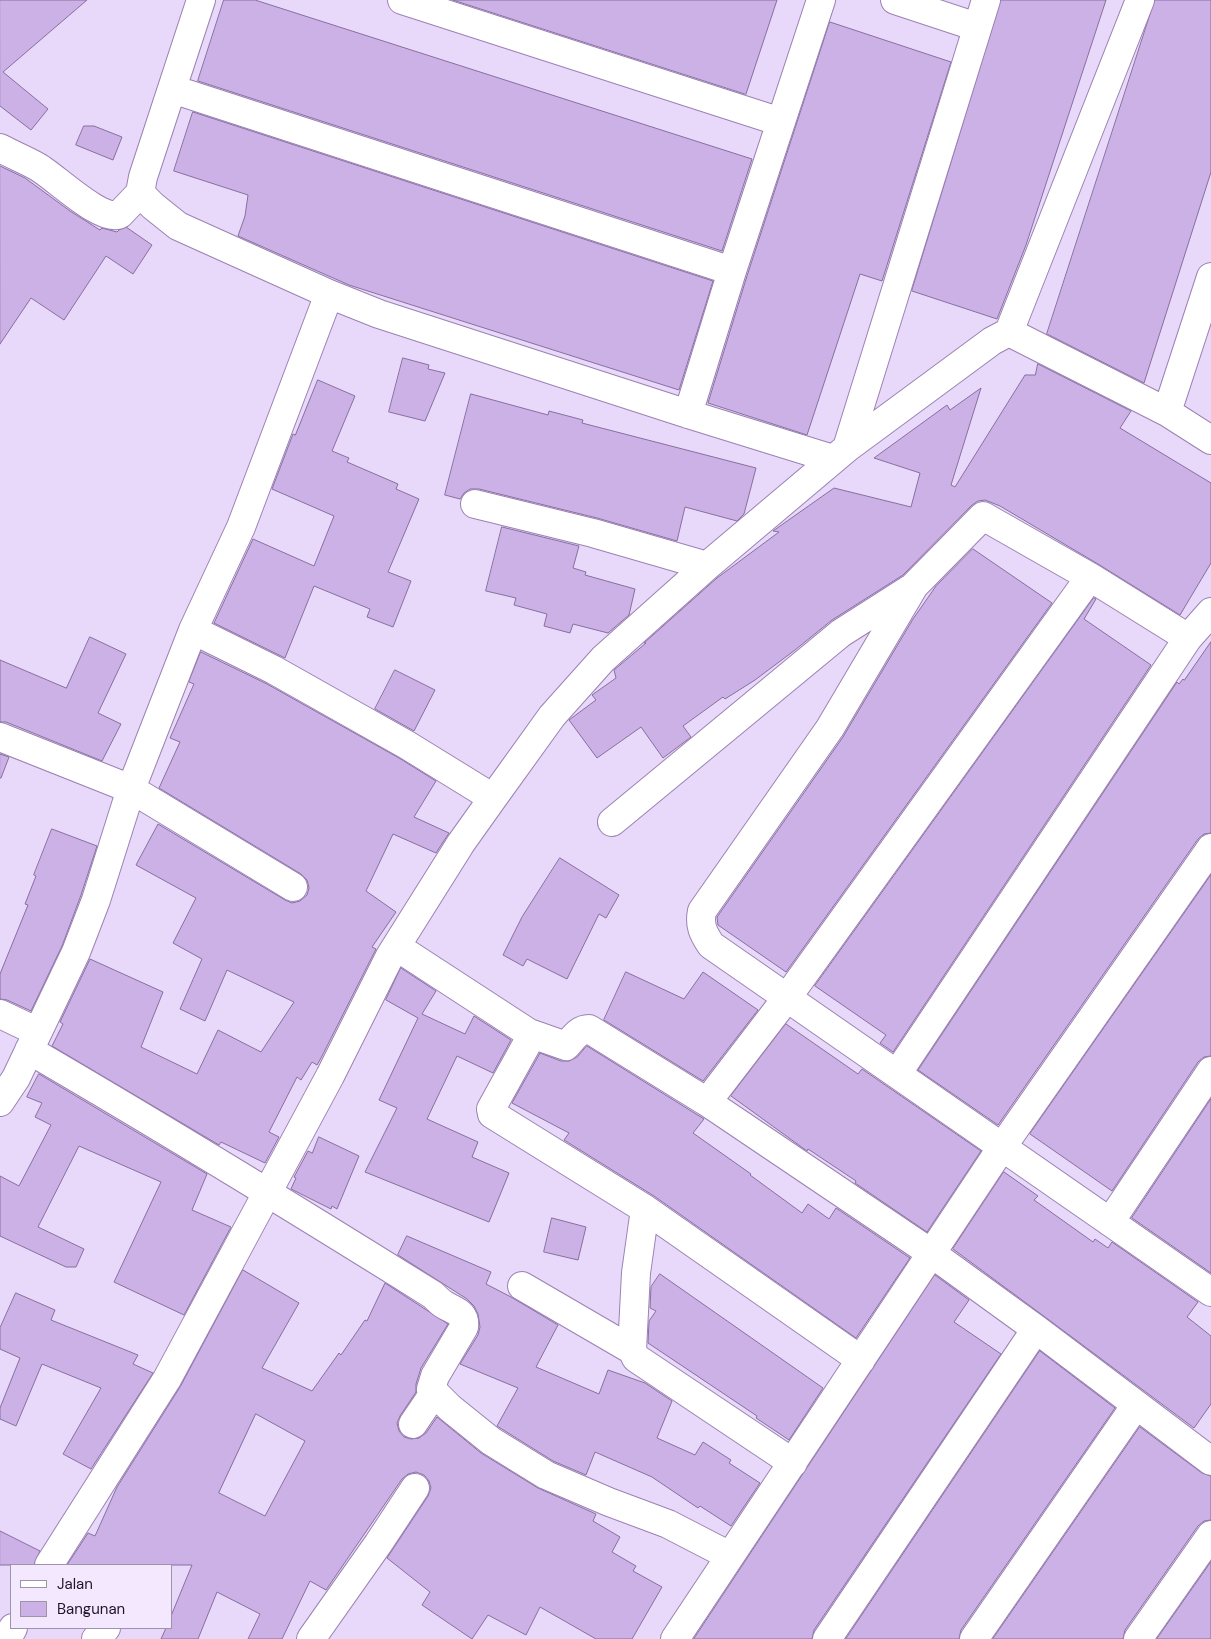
<!DOCTYPE html>
<html>
<head>
<meta charset="utf-8">
<style>
	body { margin:0 }
	#map { position:relative; width:1211px; height:1639px; overflow:hidden; background:#e8d8f9; font-family:"DM Sans",sans-serif }
	canvas { display:block }
	.legend { position:absolute; left:10px; top:1564px; width:162px; height:65px; box-sizing:border-box; background:#f3e8fe; border:1px solid #9e93a8; margin:0; padding:6px 9px; list-style:none; font-size:15px; color:#1e1427 }
	.legend li { display:flex; align-items:center; gap:10px; height:25px }
	.legend b { width:25px; border:1px solid #9e93a8 }
</style>
</head>
<body>
<div id="map">
<canvas width="1211" height="1639"></canvas>
<ul class="legend">
<li><b style="height:6px;background:#fff"></b>Jalan</li>
<li><b style="height:14px;background:#cbb1e5"></b>Bangunan</li>
</ul>
</div>
<script>
const g = document.querySelector('canvas').getContext('2d');
g.lineJoin = 'round';
function fill(path, color) { g.fillStyle = color; g.fill(path, 'evenodd'); }
function trace(path, color, width, dash) { g.strokeStyle = color; g.lineWidth = width; g.lineCap = dash ? 'butt' : 'round'; g.setLineDash(dash || []); g.stroke(path); }
const building = new Path2D(`
	M0,0h87l-84,72 45,37 -17,21 -31,-24z
	M224,0h31l497,159 -30,92 -524,-170z
	M453,0h324l-31,94z
	M1001,0h105l-80,245 -29,74 -85,-28z
	M1155,0h56v172l-67,211 -97,-49z
	M830,22l121,40 -69,219 -22,-7 -53,161 -99,-32 39,-127z
	M193,112l520,169 -34,109 -330,-105 -111,-49 7,-20 3,-21 -74,-24z
	M84,126h10l28,11 -9,23 -37,-15z
	M0,166l25,12 45,33 30,19 2,-2 15,4 2,-2 7,-3 26,18 -19,29 -27,-18 -42,64 -33,-22 -31,46z
	M403,358l26,7 -1,4 17,4 -20,48 -36,-9z
	M1038,364l93,47 -11,17 91,55v80l-31,52 -82,-51 -98,-58 -15,-6 -7,1 -6,4 -69,70 -71,45 -37,30 -40,30 -30,19 -2,-2 -40,29 8,11 -28,21 -22,-31 -44,31 -28,-38 27,-20 -4,-5 24,-17 -2,-8 32,-27h-2l73,-65 62,-46 -6,-1 61,-43 77,19 9,-34 -46,-15 73,-53 3,5 31,-22 -30,97 4,2 70,-112h10z
	M318,380l37,16 -23,55 17,7 -2,4 51,22 -2,5 23,10 -31,73 23,9 -18,46 -26,-10 3,-8 -56,-23 -29,72 -71,-35 39,-84 61,27 20,-50 -62,-27 21,-55 2,1z
	M471,394l77,21 1,-4 34,9 -1,3 174,45 -12,46 -7,7 -52,-14 -8,34 -80,-23 -118,-29h-9l-6,4 -4,6 -15,-4z
	M502,527l77,19 -6,22 13,4 -1,3 50,14 -6,26 -21,18 -35,-9 -3,9 -26,-7 3,-12 -33,-9 2,-7 -30,-7z
	M973,549l79,54 -266,369 -68,-47 -1,-8 126,-180 70,-118 23,-33z
	M1094,598l2,1 -12,20 67,46 -258,387 -13,-9 6,-8 -71,-49z
	M90,637l36,17 -28,59 23,11 -19,37 -96,-39h-6v-62l66,28z
	M1211,642v191l-7,1 -6,5 -200,286 -80,-55 259,-388 2,2 4,-5 1,1z
	M201,652l66,32 132,74 37,23 -22,36 35,16 -13,20 -43,-19 -27,57 30,21 -24,35 4,2 -55,109 -4,7 -5,-3 -11,18 -4,-3 -28,55 10,5 -14,26 -44,-21 -2,3 -167,-99 11,-22 -3,-2 30,-63 73,33 -22,55 56,27 21,-44 43,22 33,-50 -67,-32 -22,51 -25,-12 22,-50 -29,-16 23,-45 -60,-33 22,-41 127,76 7,3 8,-2 7,-6 2,-7 -2,-8 -6,-6 -142,-86 21,-46 -10,-4 24,-54 -5,-2z
	M395,670l40,20 -21,41 -39,-22z
	M0,754l9,3 -8,21h-1z
	M52,829l45,17 -16,49 -19,51 -31,65 -24,-11 -7,-1v-25l28,-69 -3,-1 11,-28 -2,-1z
	M560,858l59,37 -13,23 -7,-4 -32,65 -40,-20 -4,7 -20,-11 19,-38z
	M1211,875v181l-7,1 -6,5 -86,129 -82,-57z
	M401,968l35,23 -14,23 43,20 9,-18 37,24 -18,33 -36,-17 -30,63 51,23 -6,15 37,16 -20,49 -124,-50 32,-64 -18,-8 39,-82 -32,-18z
	M626,972l58,27 19,-27 55,38 -55,71 -99,-61z
	M786,1024l72,50 4,-5 119,82 -54,81 -72,-49 1,-2 -48,-32 -1,2 -76,-55z
	M587,1046l117,73 -11,14 58,41 -1,1 52,38 6,-9 21,15 7,-11 74,50 -54,80 -202,-142 -90,-56 5,-7 -57,-30 28,-50 21,8h8l8,-4z
	M39,1074l168,100 -15,36 39,17 -47,88 -70,-33 47,-100 -82,-36 -41,81 46,22 -8,18h-10l-66,-31v-60l19,10 32,-61 -16,-8 7,-14 -15,-6z
	M1211,1099v174l-79,-55z
	M319,1137l40,19 -22,53 -5,-3 -1,3 -40,-20 5,-11 -2,-1 14,-26 4,2z
	M1004,1172l34,24 -4,4 59,42 2,-3 13,9 4,-6 86,60 -11,15 24,19v68l-17,24 -149,-111 -92,-68z
	M552,1218l34,9 -8,33 -34,-8z
	M407,1236l84,36 -5,12 25,13 47,28 -22,42 63,27 9,-24 37,13 27,18 -15,37 38,17 8,-13 28,18 -2,3 31,20 -29,43 -31,-20 -2,2 -46,-31 -57,-25 -9,23 -33,-14 -56,-35 21,-38 -58,-24 18,-29 2,-8 -2,-13 -4,-8 -7,-7 -69,-44z
	M243,1270l56,33 -37,65 50,23 27,-38 2,2 24,-35 2,1 18,-38 63,41 -27,44 -5,16v8l-16,24 -3,7 2,8 5,6 7,2 8,-1 7,-5 11,-16 44,36 57,35 58,26 -3,7 27,16 -8,15 24,14 -3,5 29,16 -30,52h-36l-56,-32 -14,28 -38,-20 -16,24 -50,-34 8,-13 -43,-34 41,-62 3,-8 -2,-7 -5,-6 -8,-3 -8,2 -6,5 -76,111 -16,-9 -28,58h-34l12,-25 -43,-22 -19,47h-37l5,-11h5v-12l21,-51h-125l21,-32 7,3 22,-49 63,-100zM256,1414l49,27 -40,75 -46,-23z
	M660,1274l163,114 -34,52 -33,-22 1,-2 -109,-73 1,-22 7,-10 -6,-3 1,-21z
	M935,1275l34,25 -15,22 47,32 -187,276 -2,9h-118z
	M16,1293l39,17 -4,10 87,35 -5,9 20,9 -62,96 -28,-15 38,-66 -59,-24 -26,62 -16,-7v-11l20,-50 -20,-9v-21z
	M1040,1351l75,57 -154,222 -2,9h-113z
	M1140,1427l62,46 9,3v44l-7,1 -6,5 -73,104 -2,9h-130z
	M0,1531l40,20 -6,14h-34z
	M1211,1562v77h-54z`);
fill(building, '#cbb1e5');
trace(building, '#876f9f', 1);
const minor = new Path2D(`
	M201,0l-58,177 -3,16 13,13 25,20 151,68 50,20 309,100 145,45
	M402,0l379,122
	M895,0l82,27
	M172,89l560,182
	M0,148c13,7 26,12 38,19 16,9 65,57 82,47l20,-21
	M1009,332l131,-332
	M1167,412l44,-135
	M688,414l44,-143 89,-271
	M847,448l145,-107 17,-9 158,80 44,28
	M475,504l118,29 114,33
	M193,630l81,40 133,75 86,53
	M1188,638l-98,-61 -107,-61 -69,70 -84,142 -128,183c-3,14 1,22 9,34l500,347
	M0,737l131,52 162,98
	M612,822l229,-189 69,-44
	M397,947l132,86 -1,9 -37,67 1,5 153,95 216,151
	M0,1014l38,18
	M529,1033l37,13c7,-7 12,-17 23,-17l118,73 224,151 105,76 175,132
	M29,1050c136,79 271,162 404,245 3,3 7,7 10,9 11,7 23,8 21,23l-29,49 -4,13 19,19 41,33 55,34 63,27 59,22 62,32
	M897,1074l291,-436 23,-26
	M0,1102l16,-24 60,-126 20,-52 35,-111 62,-159 48,-103 88,-233
	M707,1102l79,-103 304,-422
	M645,1209l-9,64 -4,77 4,8 157,105
	M1110,1222l101,-151
	M522,1286l110,64
	M413,1424l21,-31
	M49,1565l118,-186 163,-303 60,-120 71,-113 32,-45 59,-82 51,-57 104,-93 140,-118 139,-448
	M7,1639l6,-11
	M96,1639l10,-11
	M311,1639l67,-95 37,-56
	M675,1639l327,-492 209,-299
	M827,1639l209,-310
	M974,1639l162,-234
	M1138,1639l73,-104`);
trace(minor, '#9b82b4', 30);
trace(minor, '#fff', 28);
</script>
</body>
</html>
